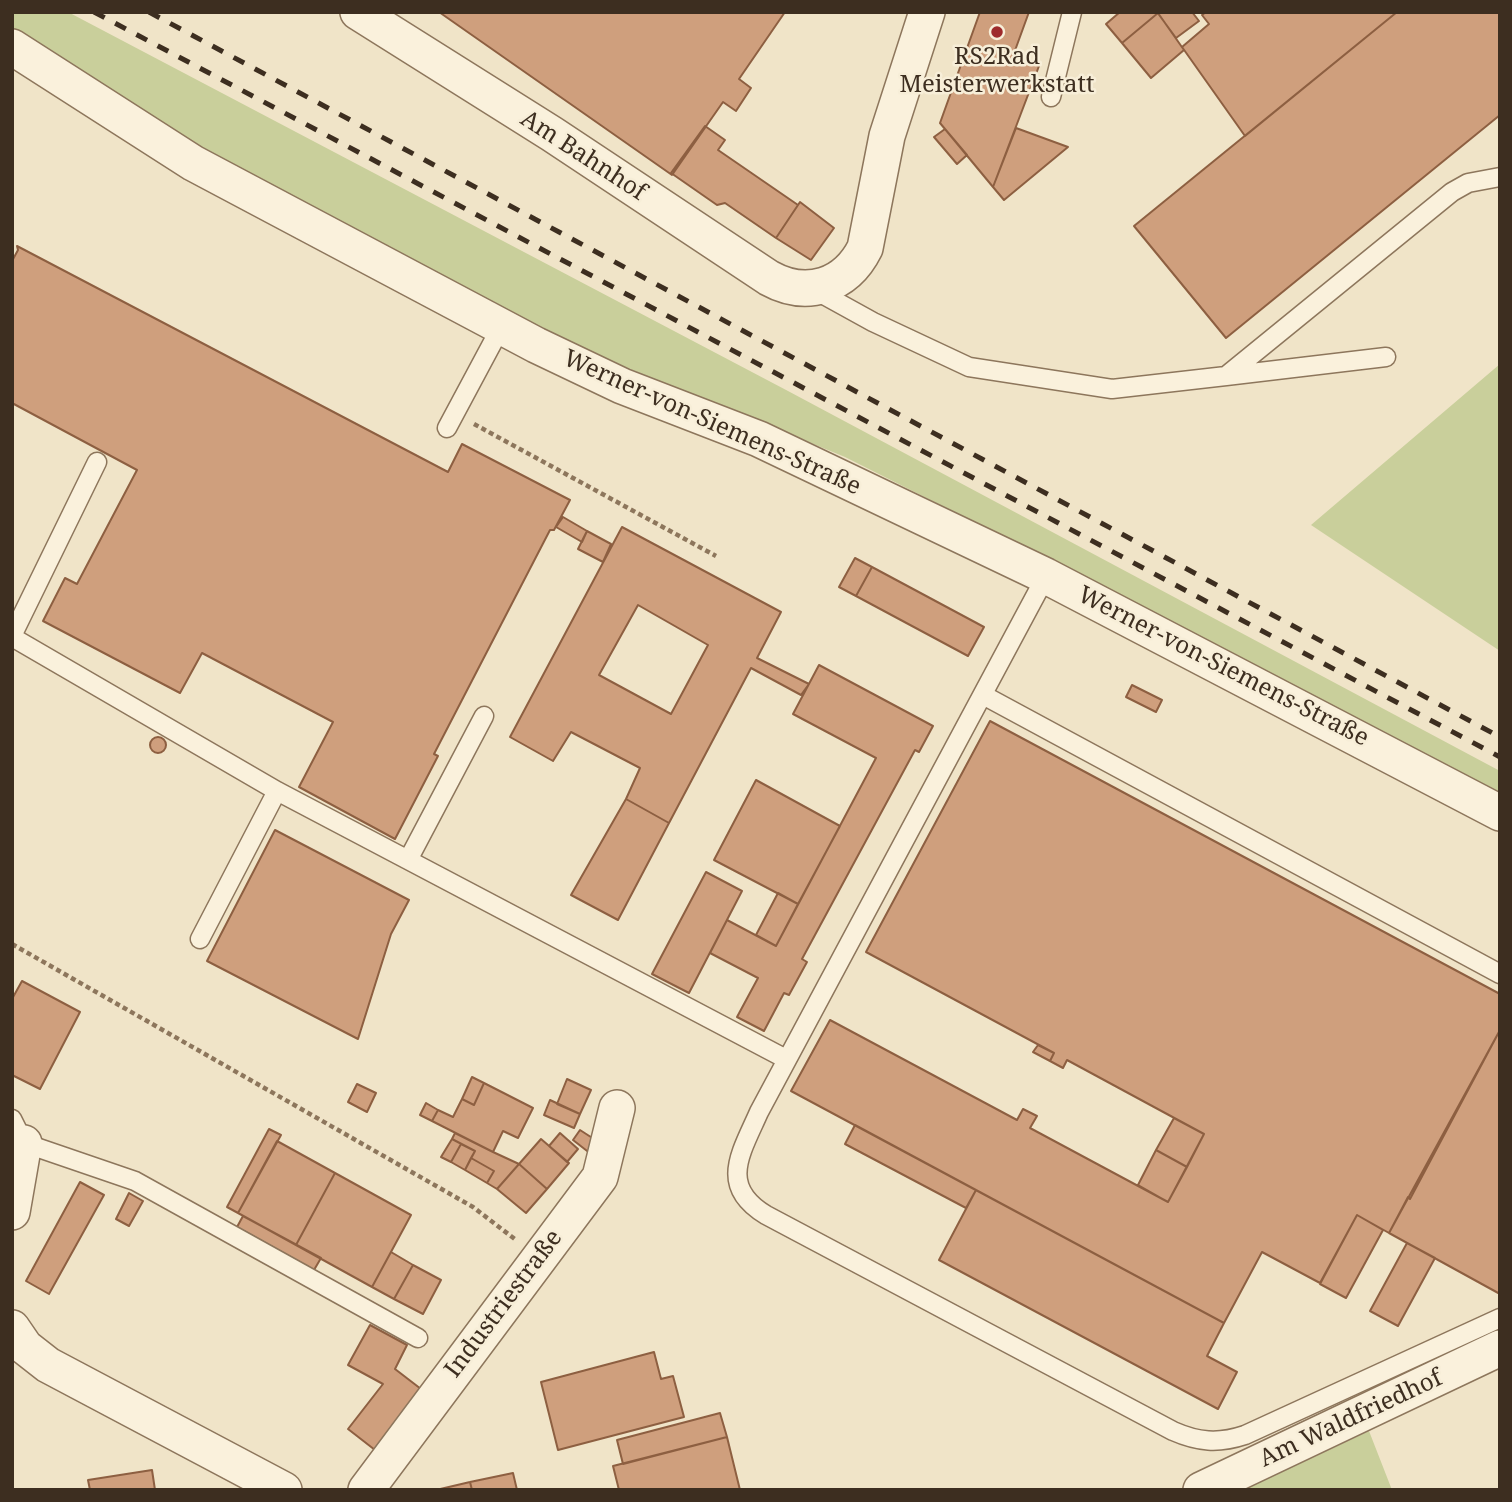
<!DOCTYPE html>
<html>
<head>
<meta charset="utf-8">
<style>
	body { margin:0 }
	#map { position:relative; width:1512px; height:1502px; overflow:hidden; background:#f0e4c8; font-family:"Noto Serif",serif }
	canvas { display:block }
	.frame { position:absolute; inset:0; border:14px solid #3d2e20; pointer-events:none }
</style>
</head>
<body>
<div id="map">
<canvas width="1512" height="1502"></canvas>
<div class="frame"></div>
</div>
<script>
const g = document.querySelector('canvas').getContext('2d');
g.lineJoin = 'round';
function fill(path, color) { g.fillStyle = color; g.fill(path, 'evenodd'); }
function trace(path, color, width, dash) { g.strokeStyle = color; g.lineWidth = width; g.lineCap = dash ? 'butt' : 'round'; g.setLineDash(dash || []); g.stroke(path); }
function label(font, color, halo, rows, align = 'center') {
  g.font = font + ' "Noto Serif",serif'; g.lineWidth = 5; g.setLineDash([]); g.textBaseline = 'middle'; g.strokeStyle = halo; g.fillStyle = color; for (const [text, x, y, turn = 0] of rows) {
    g.save(); g.translate(x, y); g.rotate((+turn || 0) * Math.PI / 180); g.textAlign = isNaN(turn) ? turn : align; if (halo) g.strokeText(text, 0, 0); g.fillText(text, 0, 0); g.restore();
  }
}
fill(new Path2D(`
	M12,12h56l720,379 712,380v28l-456,-242 -199,-100 -237,-97 -82,-39 -344,-182 -170,-108z
	M1500,364v287l-189,-126z
	M1369,1431l23,59h-149z`), '#c9cf9b');
const building = new Path2D(`
	M439,12h346l-46,67 12,9 -15,23 -13,-9 -51,73z
	M980,12h49l-16,44 26,10 -46,121 -53,-64z
	M1120,12h37l1,1 -36,30 -16,-19z
	M1157,12h35l7,9 -23,17z
	M1206,12h191l-152,124 -63,-89 27,-23 -7,-9z
	M1397,12h103v103l-274,223 -92,-112z
	M1158,13l26,37 -33,28 -29,-35z
	M705,126l20,14 -7,10 80,55 -22,33 -51,-35 -8,2 -46,-32z
	M1016,128l52,19 -64,53 -11,-13z
	M945,129l22,26 -10,9 -23,-27z
	M800,202l34,26 -23,32 -35,-22z
	M17,246l431,226 14,-28 108,56 -16,30h-4l-116,224 4,2 -43,83 -96,-52 34,-65 -131,-69 -22,40 -137,-72 22,-43 12,6 60,-114 -125,-67v-142l6,-11z
	M563,517l24,14 -5,11 -26,-15z
	M622,527l159,85 -24,46 52,26 -8,11 -50,-27 -82,155 -43,-24 14,-31 -69,-36 -18,29 -43,-24zM638,605l70,40 -37,69 -72,-39z
	M587,531l24,13 -8,18 -25,-13z
	M855,558l17,9 -16,29 -17,-9z
	M872,567l112,60 -16,29 -112,-60z
	M819,665l114,61 -14,26 -4,-2 -113,209 5,3 -18,33 -5,-2 -20,38 -27,-14 21,-39 -48,-25 17,-33 49,26 100,-188 -83,-44z
	M1132,685l30,15 -6,12 -30,-15z
	M990,721l510,273v36l-90,169 -2,-2 -19,36 -32,-18 -37,68 -58,-31 -38,71 -433,-232 39,-71 187,100 6,-11 14,7 -7,12 138,74 36,-68 -137,-74 -4,8 -13,-7 4,-8 -188,-101z
	M150 745a8 8 0 1 1 16 0a8 8 0 1 1-16 0Z
	M756,780l84,46 -42,78 -84,-44z
	M626,799l43,24 -51,97 -47,-25z
	M275,830l134,70 -18,34 -33,105 -151,-78z
	M706,872l36,19 -53,102 -37,-19z
	M778,893l20,11 -22,42 -20,-11z
	M22,981l58,31 -40,77 -28,-14v-76z
	M1500,1030v264l-111,-61z
	M1038,1045l16,8 -4,8 -17,-9z
	M472,1077l12,6 -10,22 -12,-6z
	M567,1079l24,11 -11,24 -23,-10z
	M484,1083l49,25 -15,30 -15,-7 -10,21 -61,-31 6,-11 15,7 9,-18 12,6z
	M357,1084l19,9 -9,19 -19,-10z
	M550,1100l30,14 -6,14 -30,-13z
	M426,1103l12,7 -6,11 -12,-6z
	M1174,1118l30,16 -17,33 -31,-17z
	M855,1125l121,65 -10,18 -121,-64z
	M269,1129l12,6 -43,78 -11,-6z
	M580,1130l17,11 -6,13 -18,-14z
	M455,1133l38,19 26,12 -22,25 -10,-6 7,-12 -23,-13 4,-7 -23,-12z
	M560,1133l18,16 -11,13 -18,-16z
	M452,1139l9,5 -10,18 -10,-5z
	M541,1139l28,24 -22,26 -28,-25z
	M277,1141l58,32 -39,72 -58,-32z
	M461,1144l14,7 -10,19 -14,-8z
	M1156,1150l31,17 -19,35 -30,-17z
	M471,1158l23,13 -7,12 -22,-13z
	M519,1164l28,25 -21,24 -29,-24z
	M335,1173l76,42 -39,72 -76,-42z
	M80,1182l24,13 -55,99 -23,-13z
	M976,1190l248,133 -17,33 30,16 -19,37 -279,-149z
	M129,1193l14,8 -14,25 -13,-7z
	M1357,1215l26,15 -37,68 -26,-14z
	M243,1216l78,42 -7,12 -77,-43z
	M1407,1243l28,15 -37,68 -28,-15z
	M391,1252l22,13 -19,34 -22,-12z
	M413,1265l28,15 -18,34 -29,-15z
	M370,1325l37,20 -12,24 26,20 -46,61 -27,-21 35,-45 -35,-19z
	M654,1352l7,27 12,-3 11,41 -126,33 -17,-68z
	M720,1413l7,24 -104,27 -6,-24z
	M727,1437l13,53h-121l-6,-24z
	M152,1470l3,20h-65l-2,-10z
	M513,1473l4,17h-45l-2,-8z
	M470,1482l2,8h-36z`);
fill(building, '#cf9f7d');
trace(building, '#8d5f41', 2);
const service = new Path2D(`
	M1051,97l21,-85
	M815,290l58,32 96,45 143,22 114,-13 226,-184 16,-9 32,-6
	M1226,376l160,-19
	M447,428l54,-101
	M1046,576l-287,536c-18,41 -41,74 7,103l407,216c25,11 45,13 72,4l255,-117
	M12,636l85,-174
	M12,637l265,154 509,268
	M983,695l517,279
	M408,860l76,-144
	M200,939l77,-148
	M12,1119l12,24 111,38 283,157`);
const minor = new Path2D(`
	M358,12l194,122 217,144c38,21 77,8 96,-30l22,-112 40,-124
	M12,47l181,116 343,182 86,41 137,53 287,137 454,237
	M12,1212l12,-69
	M12,1328l13,19 23,18 236,125
	M366,1490l234,-313 17,-69
	M1201,1490l299,-142`);
trace(service, '#8d765c', 21);
trace(minor, '#8d765c', 38);
trace(new Path2D(`
	M474,424l242,132
	M12,944l461,263 43,33`), '#8d765c', 4.5, [5, 3.5]);
trace(service, '#faf1dc', 18);
trace(minor, '#faf1dc', 35);
trace(new Path2D(`
	M94,12l1406,745
	M149,12l1351,725`), '#3d2e20', 5, [12, 12]);
for (const [x, y, r, color] of [
	[997,32,7,"#9e2a2b"]
]) { const dot = new Path2D(); dot.arc(x, y, r, 0, 2 * Math.PI); g.fillStyle = color; g.fill(dot); trace(dot, '#f7eed8', 2.5); }
label('24px', '#3d2e20', '#f7eed8', [
	["RS2Rad",997,57],
	["Meisterwerkstatt",997,85]
]);
label('24px', '#3d2e20', '#f7eed8', [
	["Am Bahnhof",583,156,33],
	["Werner-von-Siemens-Straße",712,423,24],
	["Werner-von-Siemens-Straße",1223,667,27],
	["Industriestraße",504,1304,-53],
	["Am Waldfriedhof",1351,1419,-25]
]);
</script>
</body>
</html>
